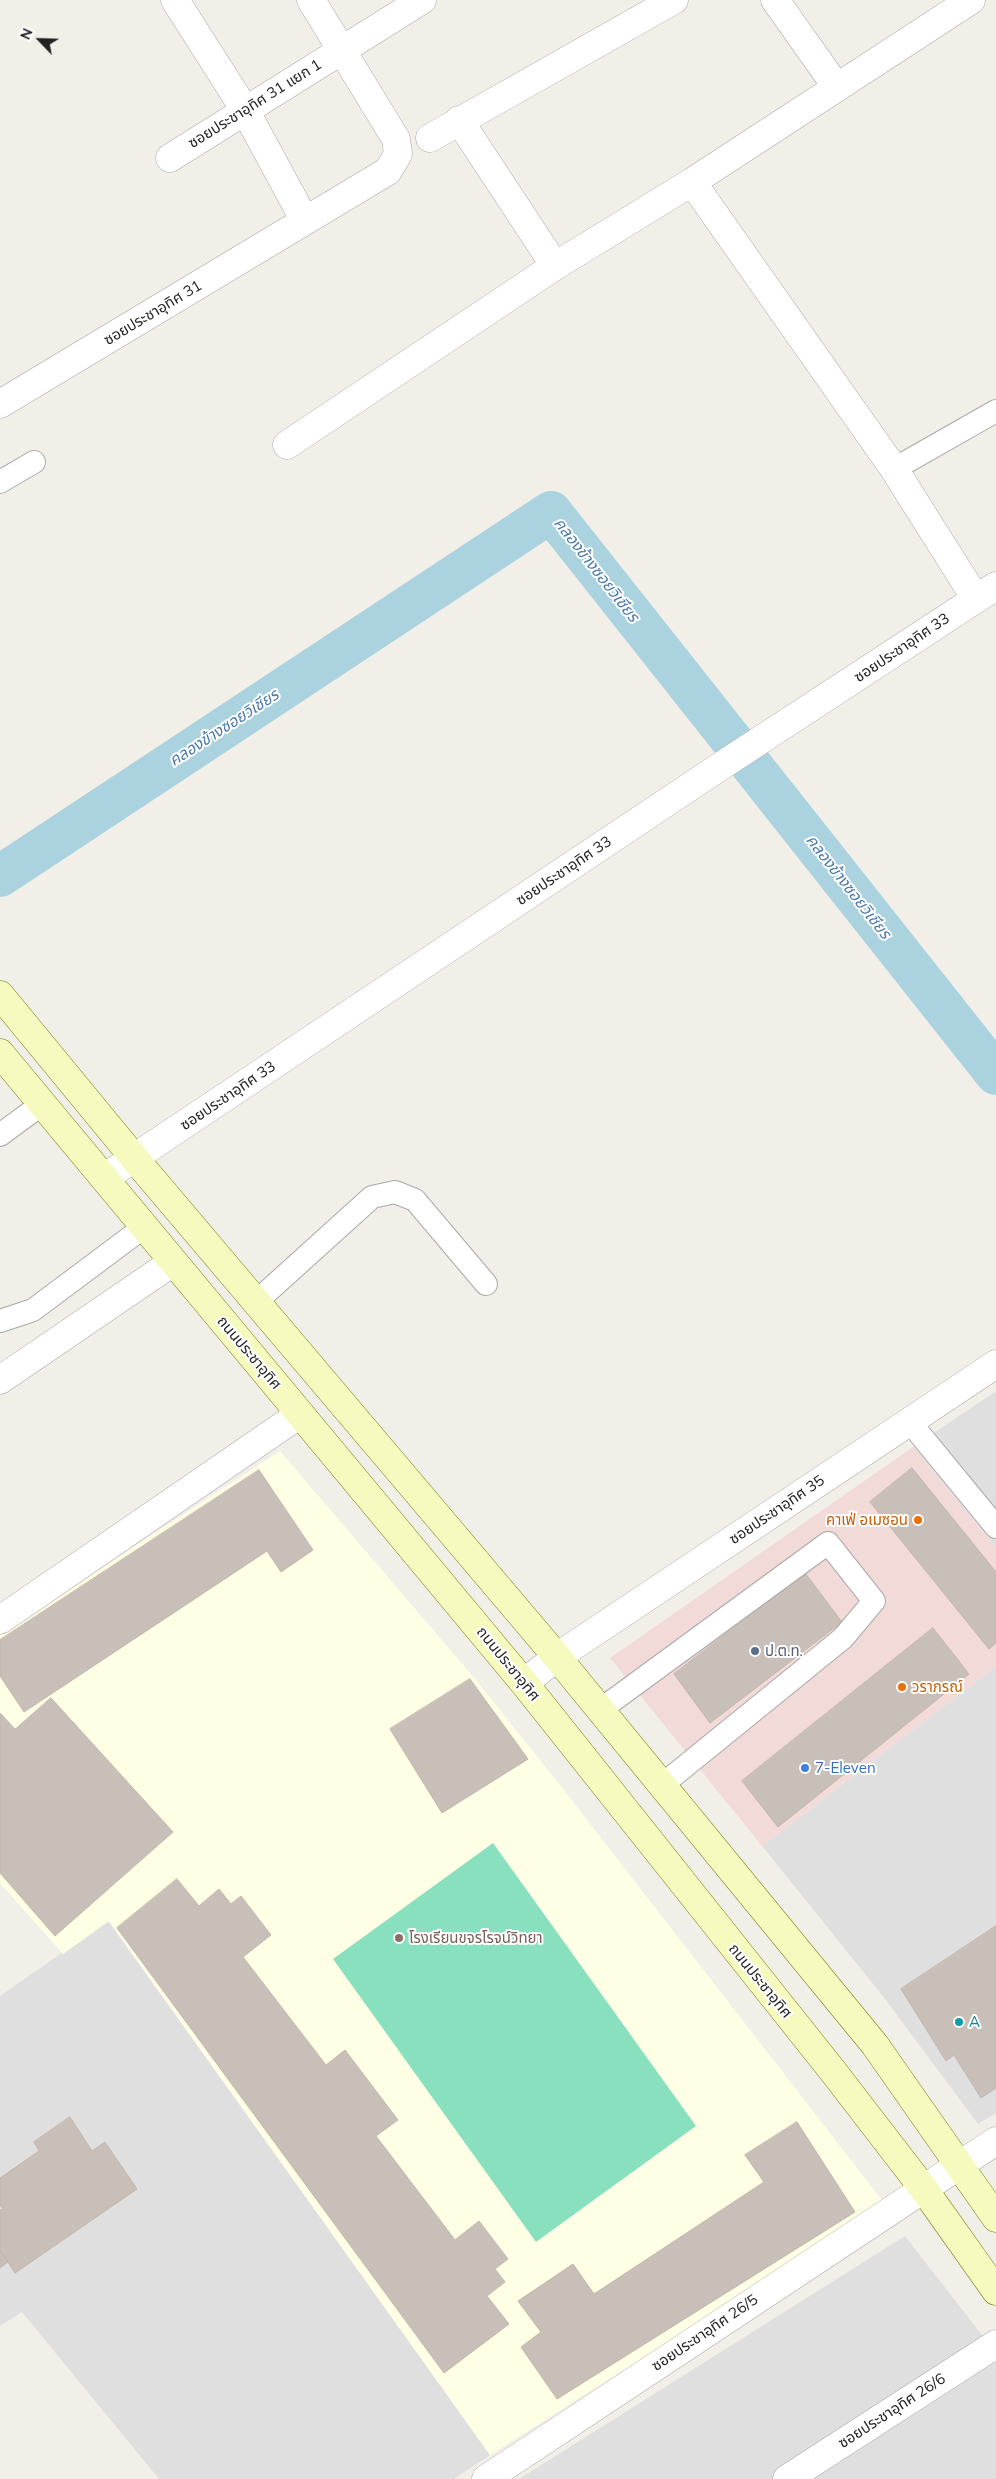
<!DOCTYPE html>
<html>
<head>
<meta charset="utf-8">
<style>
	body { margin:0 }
	#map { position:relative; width:996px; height:2479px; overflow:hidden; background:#f2efe9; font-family:Mulish,sans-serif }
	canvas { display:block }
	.north { position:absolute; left:15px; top:15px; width:50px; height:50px; -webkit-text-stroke:4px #fff; paint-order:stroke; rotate:294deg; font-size:14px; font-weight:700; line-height:20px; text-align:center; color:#222 }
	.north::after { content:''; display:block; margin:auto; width:18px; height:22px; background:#222; clip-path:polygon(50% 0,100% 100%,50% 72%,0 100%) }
</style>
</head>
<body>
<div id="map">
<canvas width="996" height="2479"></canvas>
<div class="north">N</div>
</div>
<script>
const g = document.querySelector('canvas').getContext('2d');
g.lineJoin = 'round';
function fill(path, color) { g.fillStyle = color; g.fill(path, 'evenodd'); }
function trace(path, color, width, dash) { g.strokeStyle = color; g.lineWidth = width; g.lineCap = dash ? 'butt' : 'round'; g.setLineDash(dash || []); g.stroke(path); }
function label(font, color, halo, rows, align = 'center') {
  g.font = font + ' Mulish,"Noto Sans Thai",sans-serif'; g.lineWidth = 4; g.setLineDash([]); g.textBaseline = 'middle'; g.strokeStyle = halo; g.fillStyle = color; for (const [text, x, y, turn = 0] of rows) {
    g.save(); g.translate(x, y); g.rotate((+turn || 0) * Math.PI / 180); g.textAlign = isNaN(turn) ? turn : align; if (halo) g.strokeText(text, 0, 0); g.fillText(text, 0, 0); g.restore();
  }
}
fill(new Path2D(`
	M996,1391v156l-83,-100z
	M996,1666v447l-18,11 -96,-129 -120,-149z
	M108,1921l382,534 -36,24h-295l-137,-167 -22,14v-330z
	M905,2236l91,117v126h-477z`), '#e0dfdf');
fill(new Path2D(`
	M913,1447l83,100v119l-234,180 -152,-188z`), '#f2dad9');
fill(new Path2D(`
	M280,1451l195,228 88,110 322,415 -395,251 -381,-534 -46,33 -63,-71v-248z`), '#ffffe5');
fill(new Path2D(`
	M493,1843l203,283 -160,116 -203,-283z`), '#88e0be');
trace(new Path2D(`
	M0,876l551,-364 445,562`), '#aad3df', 42);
const building = new Path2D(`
	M912,1468l84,104v71l-7,6 -119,-147z
	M259,1470l54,80 -32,22 -14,-21 -243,161 -24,-36v-36z
	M805,1573l37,49 -132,101 -36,-49z
	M933,1628l36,46 -191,153 -36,-46z
	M470,1679l58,80 -86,54 -52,-84z
	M51,1698l122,134 -118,104 -55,-63v-160l15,16z
	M177,1879l22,27 20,-17 12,15 10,-8 30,39 -28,22 83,108 19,-15 53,70 -22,16 79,104 24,-19 29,38 -13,10 10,13 -18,14 22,28 -65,49 -327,-445z
	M996,1926v162l-15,10 -27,-43 -8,6 -45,-72z
	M70,2117l22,34 13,-9 32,47 -122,84 -15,-23v-40l3,-1 -3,-4v-27l39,-27 -5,-9z
	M797,2122l58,90 -298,187 -36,-52 20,-15 -23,-31 55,-37 21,30 170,-112 -19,-27z
	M0,2250l8,12 -8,6z`);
fill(building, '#c7bfb8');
trace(building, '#c4b6ab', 1);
const lane = new Path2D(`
	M894,469l102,-58
	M0,482l34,-20
	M0,1135l42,-31
	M257,1301l115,-104 23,-5 20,8 71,84
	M0,1321l33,-11 111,-83
	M909,1421l87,106
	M600,1710l228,-167 46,58 -31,37 -181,147`);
const street = new Path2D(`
	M175,0l70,110 60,111
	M775,0l61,86
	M459,120l96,146
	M430,138l244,-138
	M170,158l252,-158
	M692,182l202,287 82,130
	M0,404l388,-233 10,-17 -2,-15 -85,-139
	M287,445l268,-179 137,-84 279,-182
	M104,1178l623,-416 269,-176
	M0,1380l173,-118
	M0,1620l300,-206
	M524,1683l33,-26 439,-293
	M486,2479l510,-338
	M787,2479l209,-135`);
const secondary = new Path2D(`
	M0,995l135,164 422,498 318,388 121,173
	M0,1053l524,630 308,387 91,118 73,103`);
trace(lane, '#a9a9a9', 24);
trace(street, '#a9a9a9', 29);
trace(secondary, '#707d05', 29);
trace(lane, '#fff', 22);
trace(street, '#fff', 28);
trace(secondary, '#f7fabf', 28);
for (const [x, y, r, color] of [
	[918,1520,5,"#e8710a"],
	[755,1651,5,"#5c6f8a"],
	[902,1687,5,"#e8710a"],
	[805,1768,5,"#3f7fe0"],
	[399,1938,5,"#8d6e63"],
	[959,2022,5,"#0f9aa8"]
]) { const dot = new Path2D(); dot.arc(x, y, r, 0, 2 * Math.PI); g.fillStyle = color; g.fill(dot); trace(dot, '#fff', 2); }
label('15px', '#222', '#fff', [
	["ซอยประชาอุทิศ 31 แยก 1",255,104,-32],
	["ซอยประชาอุทิศ 31",153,313,-31],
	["ซอยประชาอุทิศ 33",902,648,-34],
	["ซอยประชาอุทิศ 33",564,871,-34],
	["ซอยประชาอุทิศ 33",228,1096,-34],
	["ถนนประชาอุทิศ",249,1353,50],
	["ซอยประชาอุทิศ 35",777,1510,-34],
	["ถนนประชาอุทิศ",508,1664,51],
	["ถนนประชาอุทิศ",760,1981,51],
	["ซอยประชาอุทิศ 26/5",705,2333,-34],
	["ซอยประชาอุทิศ 26/6",892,2411,-33]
]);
label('15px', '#c56008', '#fff', [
	["คาเฟ่ อเมซอน",908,1520],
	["วราภรณ์",912,1687,"left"]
], 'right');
label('15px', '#4e5e75', '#fff', [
	["ป.ต.ท.",765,1651]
], 'left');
label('15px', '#366cbe', '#fff', [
	["7-Eleven",815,1768]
], 'left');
label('15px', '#785e54', '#fff', [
	["โรงเรียนขจรโรจน์วิทยา",409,1938]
], 'left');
label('15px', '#0d838f', '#fff', [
	["A",969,2022]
], 'left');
label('italic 16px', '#4a7aab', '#fff', [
	["คลองข้างซอยวิเชียร",596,570,52],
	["คลองข้างซอยวิเชียร",224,728,-33],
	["คลองข้างซอยวิเชียร",848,887,52]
]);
</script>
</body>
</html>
